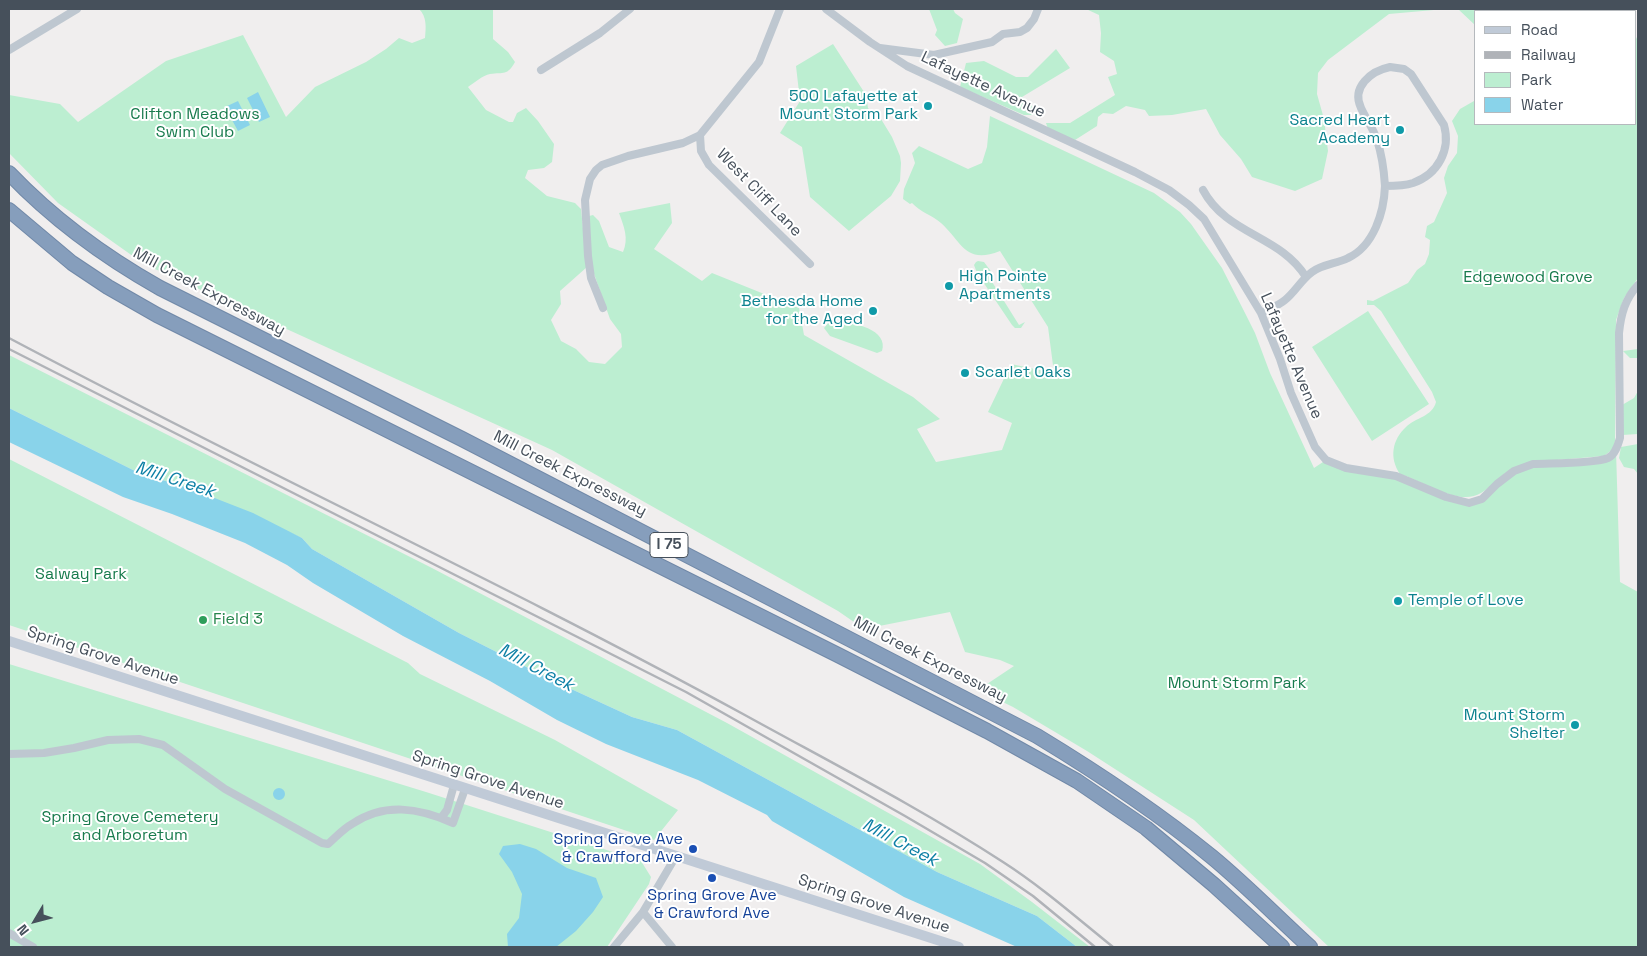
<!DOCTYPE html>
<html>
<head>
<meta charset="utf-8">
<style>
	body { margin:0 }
	#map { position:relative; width:1647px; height:956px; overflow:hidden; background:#f0eeee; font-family:"Space Grotesk",sans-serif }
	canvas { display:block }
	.frame { position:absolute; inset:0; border:10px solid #46505b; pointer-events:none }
	.legend { position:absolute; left:1474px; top:10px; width:162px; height:115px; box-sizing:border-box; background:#fff; border:1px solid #b5b9bd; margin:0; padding:6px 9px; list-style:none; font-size:15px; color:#46505b }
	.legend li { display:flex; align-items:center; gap:10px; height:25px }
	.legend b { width:25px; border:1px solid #b5b9bd }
	.north { position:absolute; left:10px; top:896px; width:50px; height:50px; -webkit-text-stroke:4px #fff; paint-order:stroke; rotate:233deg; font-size:14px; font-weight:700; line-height:20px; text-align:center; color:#46505b }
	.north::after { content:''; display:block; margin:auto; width:18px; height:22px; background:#46505b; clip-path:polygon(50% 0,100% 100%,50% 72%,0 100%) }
</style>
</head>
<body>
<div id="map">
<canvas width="1647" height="956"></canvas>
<div class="frame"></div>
<ul class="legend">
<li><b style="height:6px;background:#c0cad7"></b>Road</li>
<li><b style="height:6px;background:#b0b3b8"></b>Railway</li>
<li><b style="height:14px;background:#bceed1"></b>Park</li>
<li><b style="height:14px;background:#89d3ea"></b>Water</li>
</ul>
<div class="north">N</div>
</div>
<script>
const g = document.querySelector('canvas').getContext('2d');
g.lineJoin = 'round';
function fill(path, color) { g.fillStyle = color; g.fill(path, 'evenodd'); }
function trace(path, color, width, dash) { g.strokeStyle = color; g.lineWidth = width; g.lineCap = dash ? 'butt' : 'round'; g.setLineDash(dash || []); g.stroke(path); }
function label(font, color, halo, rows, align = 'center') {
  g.font = font + ' "Space Grotesk",sans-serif'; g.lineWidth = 4; g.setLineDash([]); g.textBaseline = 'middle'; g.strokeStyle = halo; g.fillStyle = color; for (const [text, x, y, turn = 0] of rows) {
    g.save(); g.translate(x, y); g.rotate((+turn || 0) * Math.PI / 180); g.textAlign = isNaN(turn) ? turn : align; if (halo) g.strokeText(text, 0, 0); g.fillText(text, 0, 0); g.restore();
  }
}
fill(new Path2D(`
	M419,9h74v30l15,13 7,10c-8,14 -11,10 -25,12 -7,1 -16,9 -22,13l18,23 23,12h4l4,-9 9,-5 12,13 16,23 -2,18 -8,6 -16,2 -3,8 22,18 28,7 6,6 6,58 -27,24 1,13 -10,16 10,21 15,8 13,13 16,2 17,-17 -1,-13 -11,-15 -17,-48 -2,-11 -2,-44 4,-1 6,6 10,26 14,5c6,-14 1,-25 -4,-39l51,-10 2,20 -18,26 48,32 10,-8 87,35 5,27 109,62 27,22 -23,10 19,33 66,-12 10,-27 -24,-11 23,-48 43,9 -6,-46 -48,-76c-35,14 -38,-9 -59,-28 -9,-8 -21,-11 -29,-20l-2,1 -7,-5 1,-10 11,-26 -3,-10 7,-7 49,23 14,-6 5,-16 3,-31 164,77 26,19 11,12 31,44 23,45 10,20 15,40 44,95 12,-8 70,16 34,15 46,11 48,-35 71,-6 21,-11 4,132 18,10v355h-309l-135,-127 -107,-69 -74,-44 -35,-17 36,-24 -14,-6 -35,-8 -15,-40 -86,17 -26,-18 -286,-161 -408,-186 -86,-61 -49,-50v-58l51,9 18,18 88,-61 77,-26 43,82 29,-30 51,-25 20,-13 13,-11 13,5 13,-5c1,-11 2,-21 -6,-29z
	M929,9h24l2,4 8,6 -6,24 -12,3 -10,-11 2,-5z
	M1086,9h359l-56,5 -61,46 -10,13 -1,21 7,25 4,32 -6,28 -27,12 -43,-14 -11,-18 -21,-24 -14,-26 -34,6 -23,1 -4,-6 -19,-4 -13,8 -10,-1 -5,4 -1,9 -22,14 -27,-11 -2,-6h24l45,-28 -7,-18 9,-3 -3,-13 -14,-9 1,-19 -2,-18z
	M1458,9h159l2,2h-143v15z
	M1636,37l2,4v237l-14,20 -8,22 -1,121 -2,8 -9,7 -47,4 -45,9c-12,6 -19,17 -31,24 -22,14 -58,-12 -81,-19 -11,-16 -8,-34 6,-47 10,-10 26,-10 30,-25l-4,-10 -51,-81 -7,-6h-7v-5l6,1 35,-18 9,-13 8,-6 4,-10 1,-14 -5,-3 2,-11 7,-4 13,-29 -3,-15 4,-12 9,-13 1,-17 -6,-15 8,-12 14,-8 2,-3v26h160z
	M833,44l33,51 2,13 5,6 8,5 11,18 8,19 1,7 -1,18 -9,15 -42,35 -39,-34 -8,-50 -22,-14 20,-32 -4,-35z
	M1056,49l14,19 -48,29 21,18h-19l-64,-28 6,-24 18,-2 32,16h12z
	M978,261l6,1 9,12 -4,3 30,48 6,-3 -4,6h-6l-3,-3 -35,-52 -3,-8 2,-3z
	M1368,311l61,93 -57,37 -60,-94z
	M829,322c15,-2 61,5 53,29l-5,2 -47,-17 -6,-8z
	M1638,349v9h-8l-7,-7z
	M9,355l423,213 295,155 253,141 52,38 58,45h-13l-40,-31 -100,-44 -260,-142 -45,-13 -76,-35 -97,-49 -147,-84 -10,-11 -113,-50 -50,-15 -130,-65z
	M1638,391v43l-16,1v-30l12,-7z
	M1638,444v30l-4,-5 -10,-2 -5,-9 2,-11z
	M9,459l399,204 12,11 135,66 123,70 -24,30 -645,-215z
	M9,664l417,128 215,69 10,16 -2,7 -42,63h-598z`), '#bceed1');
fill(new Path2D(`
	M258,92l12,25 -11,5 -12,-24z
	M238,101l12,24 -12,6 -13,-24z
	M9,408l130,65 50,15 64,25 49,25 10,11 147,84 97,49 76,35 45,13 260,142 100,44 40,31h-60l-113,-50 -132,-76 -5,-6 -69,-35 -92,-36 -49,-24 -67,-39 -87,-45 -90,-53 -26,-18 -42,-22 -73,-29 -49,-17 -114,-55z
	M273 794a6 6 0 1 1 12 0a6 6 0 1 1-12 0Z
	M520,844l16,5 31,19 29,10 7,19 -10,15 -17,19 -20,16h-48l-1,-13 12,-16 3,-24 -10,-22 -13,-18 4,-8z`), '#89d3ea');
const motorway = new Path2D(`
	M9,173c44,46 96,84 151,115l302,151 575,297c61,37 120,76 175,121 34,28 65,60 98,90
	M9,210l63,53 36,24 49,28 681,340 149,76 90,50 69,47 68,57 68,62`);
trace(motorway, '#7189a8', 16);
trace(new Path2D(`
	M826,9l44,33 37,24 228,106 34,18 20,15 15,14 57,94 19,46 11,34 24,54 11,13 20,8 50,8 50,21 23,6 13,-4 15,-15 17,-13 19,-7c18,-1 60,0 75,-6 7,-3 10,-13 12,-20l-1,-105c2,-19 6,-34 19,-48
	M880,48l54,7 58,-13 11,-8 17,-2 7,-4 7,-9 4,-10
	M9,50l68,-41
	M1390,67l14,2 7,5 33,51c7,25 -6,49 -31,58 -9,3 -18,3 -28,3 -1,-16 -3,-31 -8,-46 -4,-12 -11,-21 -16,-32 -10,-21 10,-37 29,-41z
	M541,70l59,-37 30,-24
	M700,135l1,16 8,14 101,99
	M1203,190c24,45 77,45 103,87
	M603,308l-12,-30 -3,-22 -3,-56 5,-21 6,-9 6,-5 26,-9 55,-13 17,-8 59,-73 21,-53
	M1261,313c8,-4 17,-7 24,-13 10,-8 16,-20 27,-28 11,-8 24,-8 36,-14 26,-12 36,-46 37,-72
	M9,754l35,-1 30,-5 34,-8 31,-1 24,6 62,44 97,54 6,1c8,-7 15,-15 24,-20 33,-22 67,-16 101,-1l12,-34
	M441,818l6,-8 7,-25
	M643,912l29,35
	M9,933l24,14
	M614,947l29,-35 33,-56`), '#bec7d0', 8);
trace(new Path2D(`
	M9,641l950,306`), '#c0cad7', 10);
trace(motorway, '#869ebc', 14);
trace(new Path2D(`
	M9,338c243,129 493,244 734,376 87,48 177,94 260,148 39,25 74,56 110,85
	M9,349l677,343 219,124 80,47 48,33 62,51`), '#b0b3b8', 2.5);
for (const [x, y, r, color] of [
	[928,106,5,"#0f9aa8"],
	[1400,130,5,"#0f9aa8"],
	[949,286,5,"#0f9aa8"],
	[873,311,5,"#0f9aa8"],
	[965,373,5,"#0f9aa8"],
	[1398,601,5,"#0f9aa8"],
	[203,620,5,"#2e9e5b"],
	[1575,725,5,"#0f9aa8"],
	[693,849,5,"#1a4fb4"],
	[712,878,5,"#1a4fb4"]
]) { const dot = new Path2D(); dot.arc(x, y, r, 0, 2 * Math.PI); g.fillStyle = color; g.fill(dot); trace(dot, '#fff', 2); }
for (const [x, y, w] of [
	[669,545,38]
]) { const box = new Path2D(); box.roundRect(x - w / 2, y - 12.5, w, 25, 4); g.fillStyle = '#fff'; g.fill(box); trace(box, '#46505b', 1); }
label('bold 15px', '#46505b', null, [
	["I 75",669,545]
]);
label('16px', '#46505b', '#fff', [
	["Lafayette Avenue",983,85,25],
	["West Cliff Lane",759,193,46],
	["Mill Creek Expressway",209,292,28],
	["Lafayette Avenue",1291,356,67],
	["Mill Creek Expressway",570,474,27],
	["Spring Grove Avenue",103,656,18],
	["Mill Creek Expressway",930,660,27],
	["Spring Grove Avenue",488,780,18],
	["Spring Grove Avenue",874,904,18]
]);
label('16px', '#0d838f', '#fff', [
	["500 Lafayette at",918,97],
	["Mount Storm Park",918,115],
	["Sacred Heart",1390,121],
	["Academy",1390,139],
	["High Pointe",959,277,"left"],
	["Apartments",959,295,"left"],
	["Bethesda Home",863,302],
	["for the Aged",863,320],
	["Scarlet Oaks",975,373,"left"],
	["Temple of Love",1408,601,"left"],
	["Mount Storm",1565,716],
	["Shelter",1565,734]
], 'right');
label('16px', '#187b4d', '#fff', [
	["Clifton Meadows",195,115],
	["Swim Club",195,133],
	["Edgewood Grove",1528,278],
	["Salway Park",81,575],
	["Mount Storm Park",1237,684],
	["Spring Grove Cemetery",130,818],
	["and Arboretum",130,836]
]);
label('16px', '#27864d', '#fff', [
	["Field 3",213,620]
], 'left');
label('16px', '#164399', '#fff', [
	["Spring Grove Ave",683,840],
	["& Crawfford Ave",683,858],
	["Spring Grove Ave",712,896,"center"],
	["& Crawford Ave",712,914,"center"]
], 'right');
label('italic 18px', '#0e80a6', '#fff', [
	["Mill Creek",175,480,18],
	["Mill Creek",536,668,28],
	["Mill Creek",900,843,28]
]);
</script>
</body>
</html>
